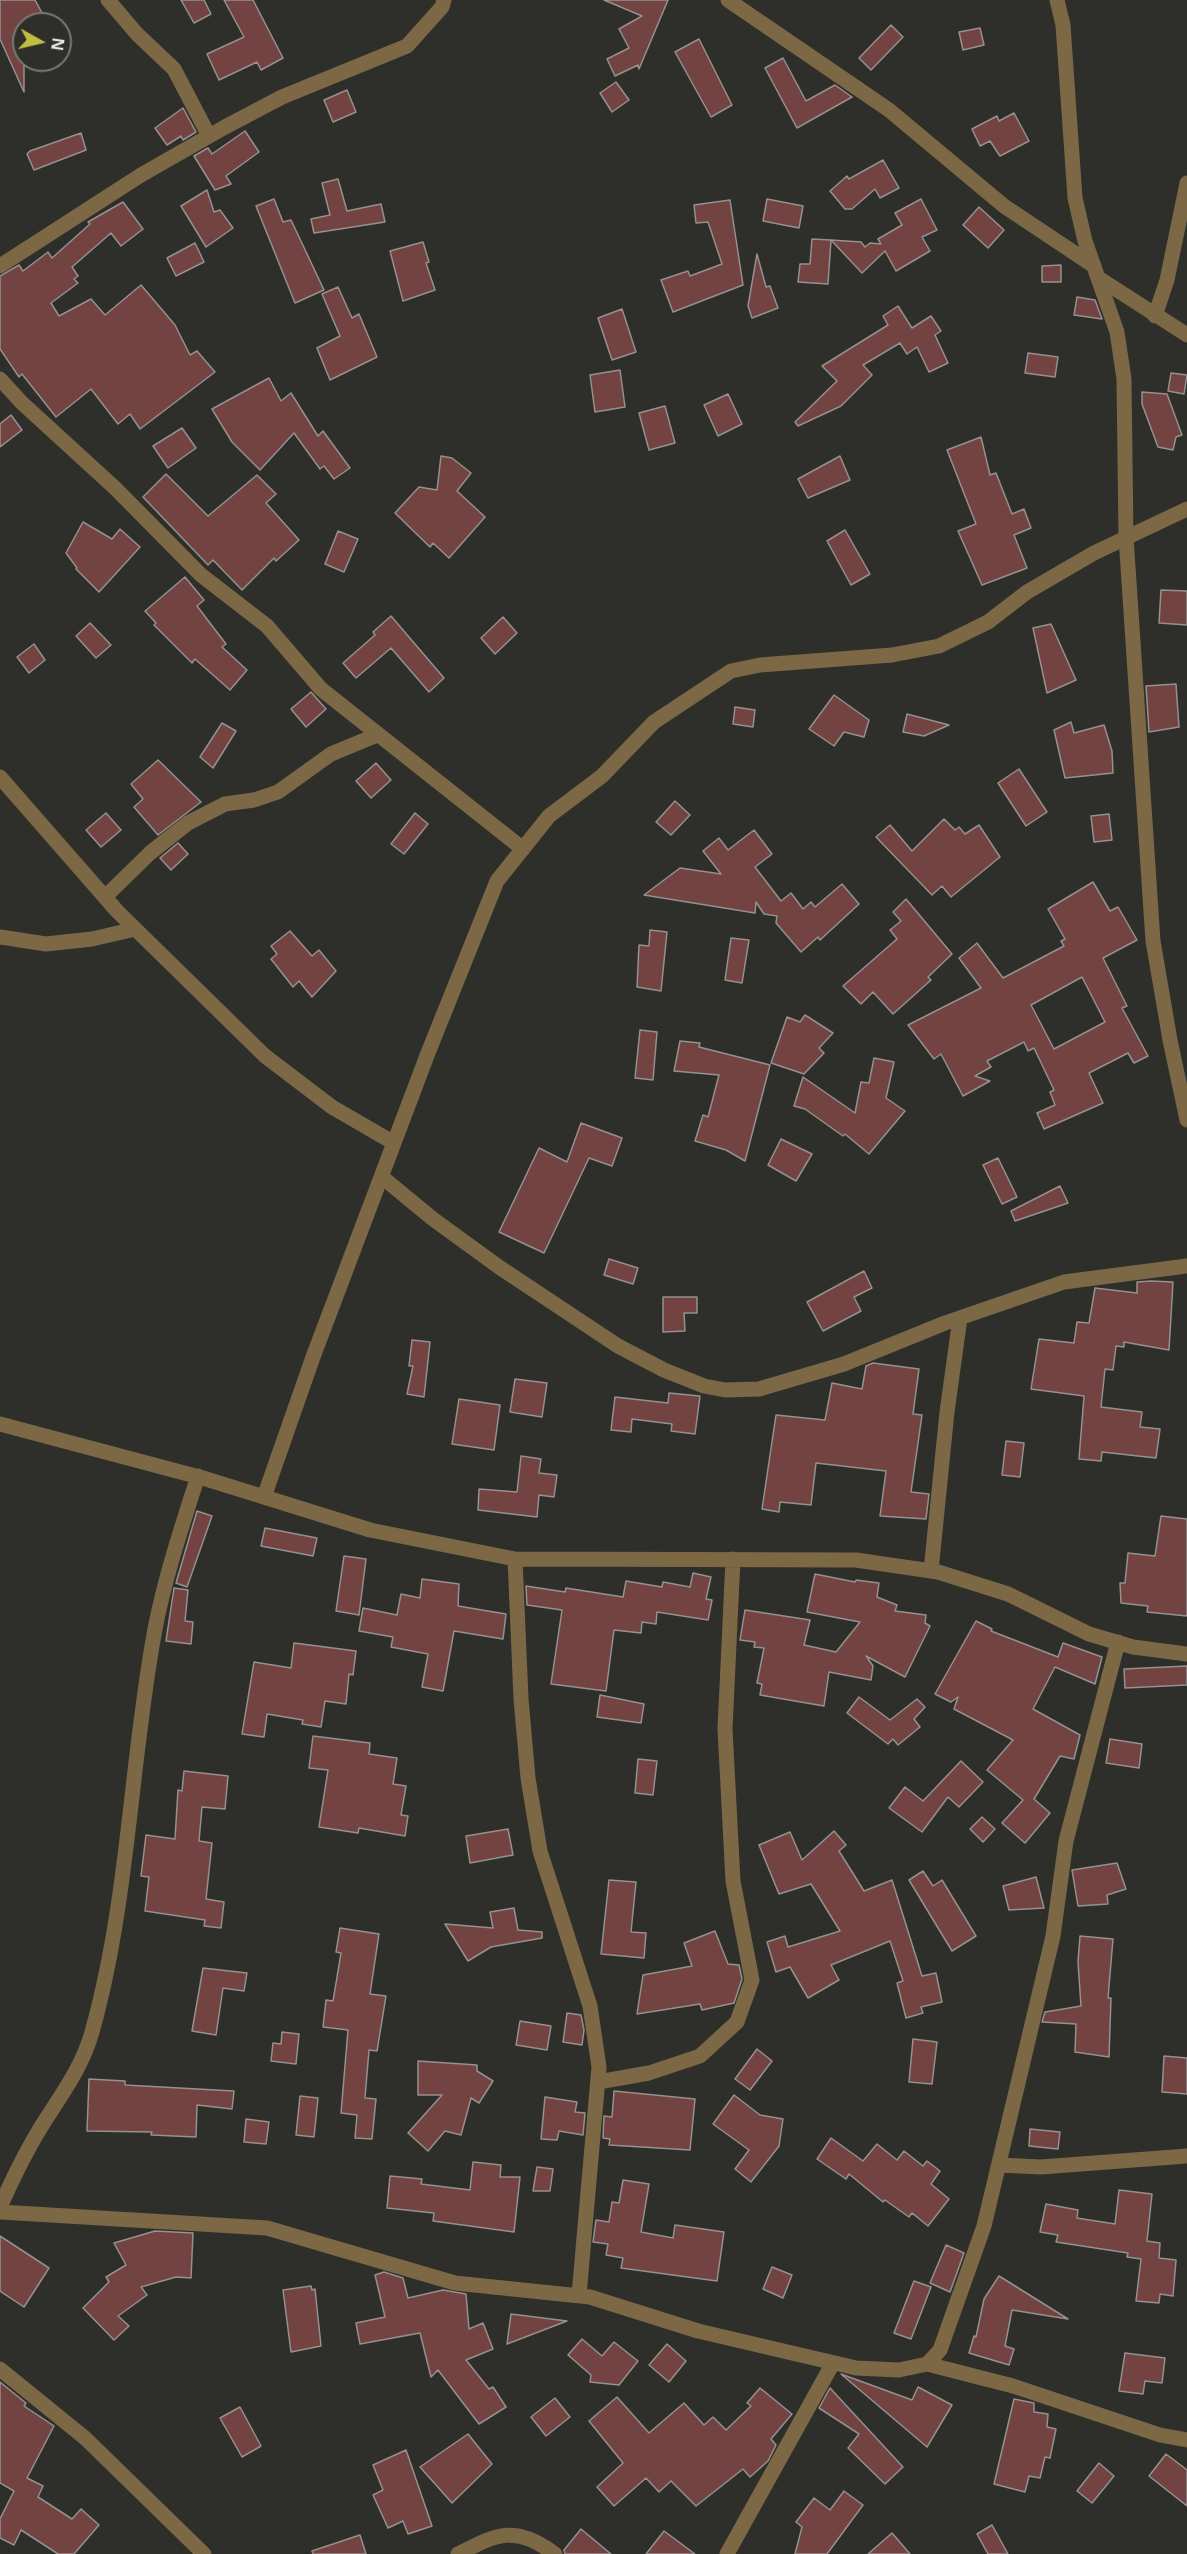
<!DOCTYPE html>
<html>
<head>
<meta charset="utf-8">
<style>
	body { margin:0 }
	#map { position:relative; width:1187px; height:2554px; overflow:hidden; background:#2e2e2b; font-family:"Open Sans",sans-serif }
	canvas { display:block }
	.north { position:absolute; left:12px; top:12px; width:60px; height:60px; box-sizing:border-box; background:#2e2e2b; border:2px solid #787875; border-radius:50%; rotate:98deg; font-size:16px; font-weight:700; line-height:24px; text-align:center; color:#e7e6e5 }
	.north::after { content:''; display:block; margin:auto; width:21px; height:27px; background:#c1be40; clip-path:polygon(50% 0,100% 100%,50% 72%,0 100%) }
</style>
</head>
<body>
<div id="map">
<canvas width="1187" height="2554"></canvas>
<div class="north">N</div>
</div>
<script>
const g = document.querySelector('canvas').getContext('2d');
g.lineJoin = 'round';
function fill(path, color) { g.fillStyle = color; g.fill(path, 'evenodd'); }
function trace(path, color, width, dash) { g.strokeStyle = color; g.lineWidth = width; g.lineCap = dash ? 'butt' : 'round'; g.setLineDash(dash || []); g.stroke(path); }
const building = new Path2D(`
	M0,0h35l13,24h-24v68l-24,-53z
	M181,0h23l7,14 -17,9z
	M224,0h29l30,58 -22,12 -4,-8 -38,18 -12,-26 37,-17z
	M604,0h64l-29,69 -1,-4 -23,11 -8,-17 22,-11 -10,-19 23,-13z
	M891,25l12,12 -32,33 -12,-12z
	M980,28l4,17 -21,5 -4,-18z
	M699,39l33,66 -21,12 -36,-65z
	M783,58l23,43 29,-16 17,12 -55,31 -32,-60z
	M616,82l13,18 -17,12 -12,-19z
	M347,90l9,22 -23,10 -9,-22z
	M183,108l13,24 -13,8 -2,-4 -14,9 -12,-17z
	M1014,113l15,28 -29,15 -10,-15 -10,5 -8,-17 25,-13 2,5z
	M245,131l14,21 -33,24 5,8 -16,6 -21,-34 14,-8 4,6z
	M81,133l5,17 -52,20 -7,-16 3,-3z
	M883,160l16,28 -19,10 -5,-9 -23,20h-7l-15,-18 17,-15 2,3z
	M338,179l9,32 34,-7 4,18 -71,11 -3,-14 19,-4 -8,-32z
	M207,190l7,22 6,-2 13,18 -27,19 -25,-41z
	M274,199l9,23 8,-2 33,70 -29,13 -39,-97z
	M767,199l36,7 -4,22 -36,-7z
	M921,199l16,31 -15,7 8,14 -34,20 -11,-20 -23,22 -31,-33 30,2 4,5 5,-4 11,1 -3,-5 24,-14 -7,-12z
	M730,200l13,85 -70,27 -12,-32 27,-9 2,5 32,-12 -14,-42 -12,1 -2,-18z
	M123,202l20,27 -22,17 -10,-13 -39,34 6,9 -4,3 4,4 -27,20 8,13 32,-17 14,16 36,-30 34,40 15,30 7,-4 18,21 -75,57 -10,-15 -12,10 -27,-35 -35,28 -34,-43 -3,3 -19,-28v-73l19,-11 4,6 25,-19 4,6 38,-34 -2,-2z
	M979,207l25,23 -16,18 -25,-23z
	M812,239l19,1 -3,44 -30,-2 2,-18h10z
	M423,242l6,20 -3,1 9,27 -32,11 -13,-50z
	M195,243l9,19 -28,14 -9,-18z
	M757,254l9,33 4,-1 8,22 -26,10 -4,-12z
	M1061,265v17h-19v-16z
	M338,287l14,31 7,-4 18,43 -47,23 -13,-32 23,-12 -18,-42z
	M1077,297l18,3 7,19 -28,-4z
	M898,306l14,22 19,-12 10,15 -6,4 13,28 -19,9 -12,-25 -10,7 -7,-11 -37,22 9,10 -31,31 -43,20 -3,-4 42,-41 -15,-15 66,-41 -5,-9z
	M622,309l14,43 -24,8 -14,-42z
	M1028,353l30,4 -3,20 -30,-4z
	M620,370l5,37 -30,5 -5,-37z
	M1171,373l16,2 -3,19 -16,-3z
	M269,378l12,23 10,-8 27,43 5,-5 27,37 -16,11 -10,-13 -4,3 -26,-36 -34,37 -28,-28 -20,-33z
	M1142,392l25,2 15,41 -6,2 -3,13 -15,-3 -16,-43z
	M728,394l14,30 -24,12 -14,-31z
	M665,406l10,37 -26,7 -10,-37z
	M11,415l11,15 -22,17v-23z
	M182,428l14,20 -28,20 -15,-22z
	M981,437l9,38 6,-2 16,41 12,-5 7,19 -17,7 13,33 -45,17 -24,-54 18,-7 -29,-74z
	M441,456l11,2 19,15 -14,18 28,26 -36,41 -16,-15 -3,4 -35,-34 24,-26 18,3z
	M840,456l10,24 -42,18 -10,-19z
	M166,474l42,42 49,-41 19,19 -10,9 33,37 -23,21 -2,-3 -32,32 -29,-30 -5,5 -65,-68z
	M83,522l29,17 8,-10 20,18 -41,45 -23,-23 1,-1 -11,-15z
	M845,530l25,44 -19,11 -24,-44z
	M338,531l20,8 -14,33 -19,-8z
	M185,577l19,23 -7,6 29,38 -4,3 25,23 -17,20 -35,-31 -3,4 -38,-38 2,-2 -11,-12z
	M1161,590l26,1v34l-28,-2z
	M391,616l53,62 -15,14 -38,-44 -35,30 -13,-15 32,-28 -2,-3z
	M503,617l14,16 -22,21 -14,-16z
	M90,623l21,22 -15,13 -20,-22z
	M1051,624l25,56 -29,13 -14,-65z
	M34,644l11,16 -16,13 -12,-16z
	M1176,684l3,43 -30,5 -3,-46z
	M311,692l15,17 -20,18 -15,-18z
	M834,695l35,25 -5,17 -20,-5 -10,14 -25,-17z
	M735,707l20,3 -2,17 -20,-3z
	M907,714l42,11 -25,11 -21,-4z
	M1071,722l3,11 30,-8 8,26 1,22 -48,5 -11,-48z
	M222,723l14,8 -23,37 -13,-11z
	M158,760l43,42 -43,33 -24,-28 9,-8 -12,-15z
	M376,763l15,17 -20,18 -15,-17z
	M1019,769l28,43 -21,14 -28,-43z
	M675,801l15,14 -19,20 -15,-13z
	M106,813l15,17 -20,17 -15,-17z
	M415,813l13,11 -24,30 -13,-10z
	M1109,814l3,26 -18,2 -3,-26z
	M944,819l11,11 4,-3 6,7 14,-9 21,32 -49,40 -9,-11 -10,9 -56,-58 14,-12 22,26z
	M754,830l18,24 -17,13 26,34 10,-8 12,16 8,-7 4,5 27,-23 17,20 -39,36 -2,-3 -17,15 -25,-29 1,-7 -13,-2 -8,-12 -1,11 -111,-18 36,-27 41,6 -18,-23 16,-13 9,12z
	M178,843l10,11 -17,16 -11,-12z
	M1093,882l17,29 8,-4 19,33 -34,18 24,48 -5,2 26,48 -14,7 -6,-10 -39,20 14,30 -59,26 -7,-16 18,-8 -5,-13 4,-2 -20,-42 -6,3 -4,-9 -37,19 4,6 -16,9 15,5 -27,15 -22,-42 -7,5 -26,-34 73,-37 -22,-30 18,-15 26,35 61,-32 -3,-5 4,-2 -17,-30zM1082,977l23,45 -51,27 -23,-44z
	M906,899l46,55 -24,23 3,3 -38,34 -20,-22 -12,12 -18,-18 54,-47 -7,-9 11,-9 -8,-9z
	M650,930l17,2 -6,59 -24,-4 2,-42 10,1z
	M290,931l22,25 7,-6 17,21 -24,26 -13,-16 -6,6 -22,-28 6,-5 -6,-8z
	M731,938l18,2 -7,43 -17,-3z
	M805,1015l28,18 -14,15 5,5 -20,21 -33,-11 16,-46 13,5z
	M640,1030l17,2 -4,48 -18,-2z
	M680,1041l20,2 -1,4 71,18 -25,96 -19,-11 -31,-9 8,-26 5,2 11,-42 -45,-4z
	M874,1058l20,4 -8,36 19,13 -36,43 -24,-20 -2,2 -38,-27 -11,-3 9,-29 52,36 6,-31 8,1z
	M581,1123l41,15 -10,28 -23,-8 -45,95 -45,-21 40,-84 28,14z
	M781,1139l31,15 -16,27 -28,-16z
	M998,1158l19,39 -15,7 -19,-39z
	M1060,1186l8,17 -53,18 -4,-10z
	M609,1259l29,9 -5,16 -29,-9z
	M864,1271l8,17 -18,9 7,14 -38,20 -16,-29z
	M1151,1281l22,1 -4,68 -45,-8v5l-8,-1 -3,24 -8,-1 -4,38 41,5 -2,15 20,2 -4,29 -54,-6 -1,9 -22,-2 5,-63 -53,-7 8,-50 35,4 3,-21 12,1 6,-35 42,5v-11z
	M663,1297h34v16h-13l1,18 -22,1z
	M412,1340l18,2 -6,55 -17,-3 6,-28h-4z
	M873,1363l46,6 -6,45 9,1 -11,77 18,2 -3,25 -46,-3 6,-45 -70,-8 -5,42 -31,-3 -1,10 -17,-3 14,-94 49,5 7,-37 30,6 4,-23z
	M515,1379l32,4 -5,34 -32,-5z
	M669,1393l31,3 -5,38 -24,-3 1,-7 -40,-5 -1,13 -20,-2 4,-33 53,6z
	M459,1399l41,6 -6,45 -42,-6z
	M1006,1441l18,2 -4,34 -18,-2z
	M521,1456l20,3 -2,14 18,2 -3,22 -15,-2 -2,22 -59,-7 1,-21 38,3z
	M197,1511l15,5 -25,71 -11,-4z
	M1161,1516l26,3v97l-40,-4 1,-6 -27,-3 -1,-20h5l3,-30 27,3z
	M265,1528l52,10 -4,18 -52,-10z
	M344,1556l22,3 -7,56 -23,-4z
	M693,1573l18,4 -5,22 6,1 -4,20 -51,-8 -1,12 -14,-2 -1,11 -27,-3 -8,61 -55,-7 11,-74 -35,-5 -1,-19 39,6 1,-4 57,9 3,-16 36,6 1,-5 27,5z
	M815,1574l40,8 1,-2 23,3 -2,14 20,8 -2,6 31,4 -1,8 5,3 -25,51 -39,-21 7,10 -2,14 -42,-8 -5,34 -64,-11 2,-11 -5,-1 7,-35 -10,-1 1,-5 -15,-2 5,-30 65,10 -6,25 32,7 24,-30 -53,-10z
	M422,1579l37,5 -1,22 48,8 -3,25 -49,-8 -11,60 -21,-4 6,-33 -37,-7 2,-10 -34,-6 4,-23 34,7 4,-21 19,4z
	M174,1588l14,2 -3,31 8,1 -2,22 -25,-3z
	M976,1621l16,8 -1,2 67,26 5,-14 39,14 -7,27 -40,-17 -22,42 47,26 -6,24 -14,-3 -26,43 16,14 -25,30 -23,-20 21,-23 -36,-30 26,-30 -59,-31 4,-12 -7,5 -16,-8z
	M294,1643l62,8 -3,24 -4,-1 -3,30 -21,-3 -4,26 -19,-3 1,-4 -36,-6 -3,23 -22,-3 12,-72 37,6z
	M1187,1666v19l-62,3 -1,-19z
	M600,1695l44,9 -3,19 -44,-6z
	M859,1697l31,23 27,-21 8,8 -11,12 6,8 -22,18 -5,-6 -5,5 -41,-31z
	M313,1736l57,7 -1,11 28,4 -4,26 13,2 -5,29 7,1 -3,20 -46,-8 -1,5 -39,-6 9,-57 -19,-2z
	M1110,1739l32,5 -3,24 -33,-5z
	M638,1759l19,2 -4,34 -18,-2z
	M961,1761l22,21 -24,25 -11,-10 -26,35 -33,-24 16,-21 18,14z
	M184,1771l44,5 -3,33 -23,-2 -3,34 13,2 -6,56 18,3 -3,26 -17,-2 1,-6 -60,-9 4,-34 -8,-1 5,-41 29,4 3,-49 4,1z
	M982,1817l13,12 -12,13 -13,-13z
	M508,1829l5,26 -43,8 -4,-27z
	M834,1831l12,14 -7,6 25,40 28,-11 30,96 14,-3 6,29 -21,5 2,6 -17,5 -9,-35 6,-2 -13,-40 -59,24 8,15 -31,18 -18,-31 -14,5 -9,-30 18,-6 3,11 52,-16 -29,-47 -32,10 -20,-49 31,-13 12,28z
	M1117,1863l9,26 -19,6 1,9 -30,2 -6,-36z
	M923,1871l10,15 9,-6 34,56 -24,15 -43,-71z
	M1036,1877l8,31 -35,2 -6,-24z
	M609,1880l27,2 -5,50 15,1 -2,25 -43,-4z
	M514,1908l4,22 24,2v6l-51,9 -23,14 -23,-37 48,4 -3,-16z
	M340,1928l39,6 -9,60 16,2 -9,55 -8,-1 -4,48 11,1 -4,40 -17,-1 2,-23 -16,-2 7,-83 -25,-3 3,-27 7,1 8,-48 -5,-1z
	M715,1931l13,33 11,1 3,14 -8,24 -32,7 -2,-6 -63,10 6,-39 49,-9 -8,-23z
	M1080,1936l33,3 -5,59h3l-2,59 -34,-5 1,-28 -34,-2 3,-10 36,-6 -3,-44z
	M203,1968l44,5 -3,18 -21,-3 -7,47 -24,-4z
	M567,2013l14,2 3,15 -2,15 -19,-3z
	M520,2021l31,5 -4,24 -31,-5z
	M282,2032l17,2 -3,30 -25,-3 2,-18 8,1z
	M913,2039l24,3 -5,42 -23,-2z
	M757,2049l15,12 -22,29 -15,-11z
	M1164,2056l23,2v36l-25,-2z
	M418,2061l59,4v6l16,10 -14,22 -8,-5 -10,37 -16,-4 -17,20 -20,-18 34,-38h-24z
	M89,2079l36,2v4l109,6 -2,18 -35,-4 -1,32 -45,-2 1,-3 -65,-1z
	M614,2091l81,8 -5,51 -81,-5 1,-6 -7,-1 1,-22 8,1z
	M734,2095l26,20 23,4 -4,27 -28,36 -16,-13 14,-19 -36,-26z
	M300,2096l18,2 -4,39 -18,-2z
	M545,2097l32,5 -2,10 10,1 -2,22 -24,-4 -2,9 -16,-1z
	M246,2119l23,3 -3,22 -22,-2z
	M1030,2129l30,3 -2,17 -29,-3z
	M831,2138l32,23 14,-17 20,16 7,-9 19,15 4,-5 13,10 -9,13 18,15 -21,27 -16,-13 -3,4 -24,-17 -2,2 -34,-28 -3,5 -29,-20z
	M473,2162l28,3 -1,12h20l-6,55 -81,-11 1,-8 -47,-5 3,-32 32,3 -1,5 49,6z
	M537,2167l16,2 -3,22h-17z
	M623,2180l26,4 -8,48 32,6 2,-13 49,7 -7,49 -96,-13 2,-10 -17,-3 2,-11 -15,-2 3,-22 13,2 3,-20 7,1z
	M1119,2190l33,4 -5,47 13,2 -1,15 17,2 -3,36 -13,-2 -1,9 -23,-2 5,-42 -14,-2 1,-4 -72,-11 2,-7 -18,-3 6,-28 32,6 -1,8 38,6z
	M155,2231l38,2 -2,45 -15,-1 -35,10 6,8 -29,21 11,10 -15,14 -31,-32 26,-26 -3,-5 20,-12 -12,-22z
	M0,2236l49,32 -25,39 -24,-16z
	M946,2245l18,8 -14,39 -20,-9z
	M772,2267l20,8 -9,23 -20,-9z
	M384,2272l19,6 5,20 35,-8 23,4 3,35 14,-6 10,26 -27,11 23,29 4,-2 13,20 -27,17 -41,-54 -7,7 -11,-44 -60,11 -4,-21 29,-6 -10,-42z
	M999,2276l69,43 -56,-9 -7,36 9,3 -5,16 -40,-12 5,-17 2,1 8,-38z
	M914,2281l17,6 -20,52 -17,-6z
	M311,2286l1,4 3,-1 6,57 -30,6 -8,-62z
	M511,2314l56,7 -60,23z
	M582,2339l20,17 12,-14 24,19 -19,24 -29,-3 1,-7 -23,-20z
	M667,2344l19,17 -17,21 -20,-17z
	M1125,2353l40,5 -3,25 -17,-2 -2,13 -24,-3z
	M841,2374l71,26 6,-13 34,18 -25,42z
	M0,2382l26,21 -2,3 30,20 -27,52 16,8 -5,11 34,22 9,-10 18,16 -25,29h-16l-37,-24 -7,15 -14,-7v-19l14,-28 -14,-8z
	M760,2388l32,26 -21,25 5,6 -8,16 -18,16 -7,-8 -47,37 -25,-25 -12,11 -13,-14 -32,28 -17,-19 26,-24 -34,-42 28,-24 32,36 35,-30 20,22 9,-8 13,13 25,-24 -4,-3z
	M830,2388l73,79 -18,17 -37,-36 11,-14 -40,-26z
	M555,2398l15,19 -24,19 -15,-19z
	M1014,2399l20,4v9l14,2 -1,13 9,2 -6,29 -5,-1 -5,21 -11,-2 -4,16 -31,-8z
	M240,2407l21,39 -19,11 -22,-39z
	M468,2434l24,30 -40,39 -32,-36z
	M406,2450l26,76 -24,8 -5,-13 -15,7 -15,-33 10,-5 -10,-25z
	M1166,2454l21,16v36l-38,-30z
	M1099,2463l15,13 -22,27 -15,-12z
	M844,2491l19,14 -36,49h-32l7,-27 -6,-5 18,-24 16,12z
	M992,2525l16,29h-20l-11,-20z
	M581,2529l30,25h-46l-1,-4z
	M664,2531l31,23h-49z
	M892,2533l18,21h-42z
	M360,2535l6,19h-53l-1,-3z`);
fill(building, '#724340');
trace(building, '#959191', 1.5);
trace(new Path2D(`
	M108,0l29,34 37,35 35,67
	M728,0l161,110 115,96 90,60
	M1057,0l6,25 12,173 10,43 32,91 7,47 2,158 27,404 17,99 17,80
	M0,266l141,-91 84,-48 57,-30 125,-51 35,-39 2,-7
	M1100,279l87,56
	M1155,316l12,-36 20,-97
	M0,379l22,24 93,85 86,87 66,51 54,63 202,160
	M0,777l117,134 148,145 67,51 62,36
	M105,897l45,-44 38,-30 37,-19 29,-4 24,-8 53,-38 46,-19
	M0,937l46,7 46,-5 43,-10
	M382,1177l51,42 66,48 119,79 46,24 40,16 21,4 34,-1 85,-25 101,-41 119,-41 123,-16
	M0,1424l203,54 167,52 145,29 341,1 82,12 70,22 81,40 44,13 54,7
	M264,1497l49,-140 115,-304 69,-172 52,-65 53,-40 52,-54 77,-51 29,-6 132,-10 47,-9 49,-24 39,-30 67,-39 93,-44
	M515,1559l6,140 7,79 12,73 50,155 9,61 -20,228
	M931,1571l16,-159 13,-94
	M598,2082l51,-9 51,-17 37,-34 15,-42 -19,-99 -8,-152 8,-170
	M999,2165l42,2 146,-11
	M0,2207c12,-27 25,-54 41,-80 20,-32 41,-59 51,-95 37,-132 38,-269 63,-403 10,-52 27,-103 43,-153
	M0,2212l267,16 188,55 135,14 108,34 158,37 43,2 28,-6 13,-14 44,-124 69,-290 13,-95 52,-199
	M927,2364l86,22 147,49 27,5
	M0,2369l85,69 119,116
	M458,2554c41,-21 56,-29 97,0
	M727,2554l106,-191`), '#7c6845', 15);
</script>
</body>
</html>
